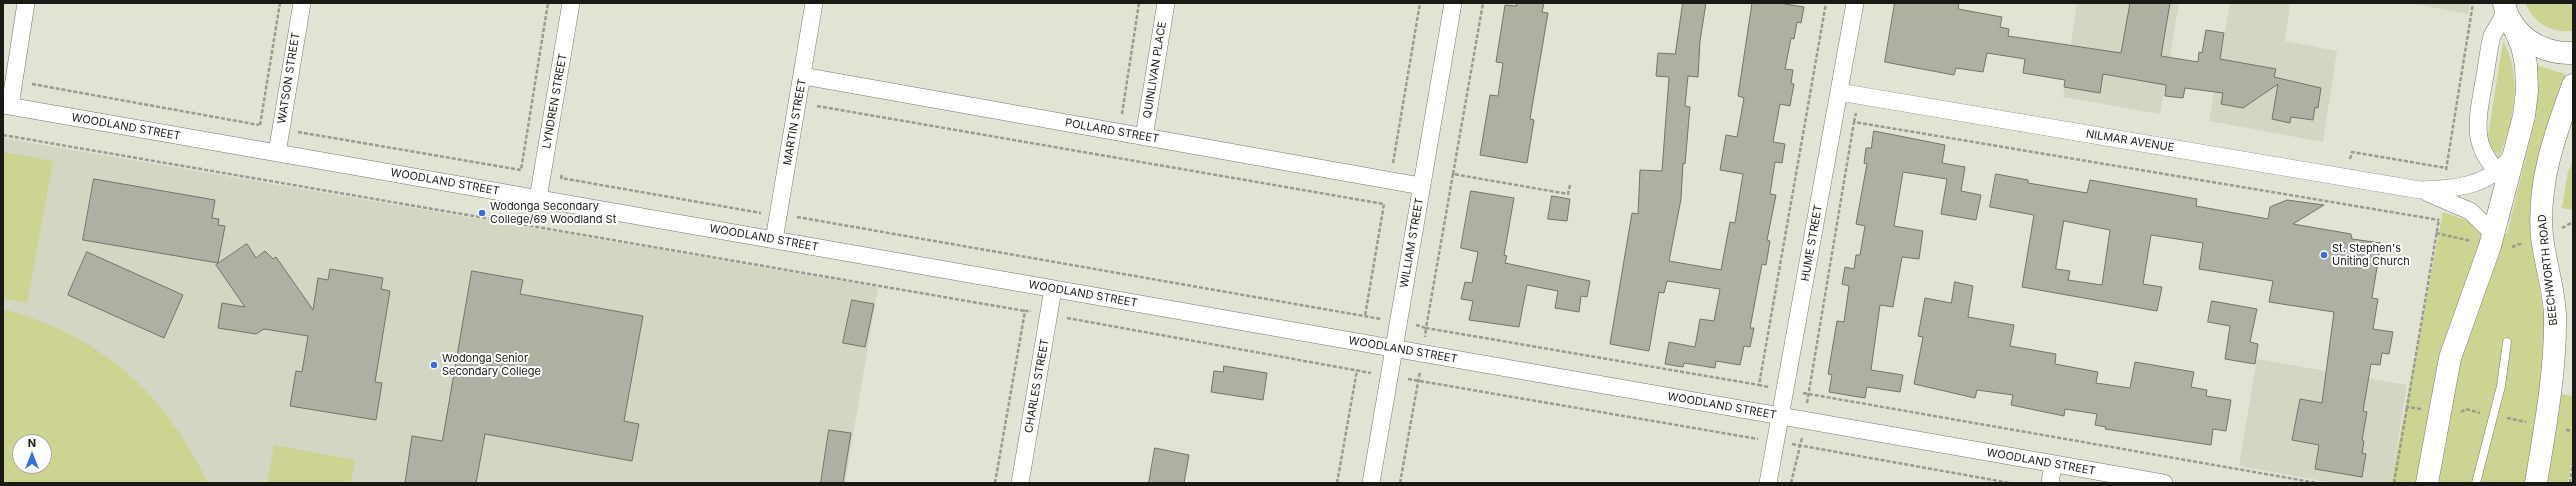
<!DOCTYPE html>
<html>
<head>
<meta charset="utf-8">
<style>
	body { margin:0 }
	#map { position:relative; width:2576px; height:486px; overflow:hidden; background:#e1e3d5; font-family:Inter,sans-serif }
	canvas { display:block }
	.frame { position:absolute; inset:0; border:4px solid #1a1a15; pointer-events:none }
	.north { position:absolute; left:12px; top:434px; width:40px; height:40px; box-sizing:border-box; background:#fff; border:1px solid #a3a3a1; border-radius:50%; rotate:0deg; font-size:11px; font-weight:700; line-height:16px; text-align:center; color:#1a1a15 }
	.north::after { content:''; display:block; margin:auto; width:14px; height:18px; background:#396edd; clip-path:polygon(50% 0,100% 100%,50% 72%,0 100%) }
</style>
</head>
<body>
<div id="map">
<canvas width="2576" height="486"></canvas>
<div class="frame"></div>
<div class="north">N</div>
</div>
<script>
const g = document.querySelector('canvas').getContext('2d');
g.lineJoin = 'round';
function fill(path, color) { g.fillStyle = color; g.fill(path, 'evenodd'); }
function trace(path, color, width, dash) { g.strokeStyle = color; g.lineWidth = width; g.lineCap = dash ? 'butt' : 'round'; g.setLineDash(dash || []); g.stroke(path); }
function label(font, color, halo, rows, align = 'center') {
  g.font = font + ' Inter,sans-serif'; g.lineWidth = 4; g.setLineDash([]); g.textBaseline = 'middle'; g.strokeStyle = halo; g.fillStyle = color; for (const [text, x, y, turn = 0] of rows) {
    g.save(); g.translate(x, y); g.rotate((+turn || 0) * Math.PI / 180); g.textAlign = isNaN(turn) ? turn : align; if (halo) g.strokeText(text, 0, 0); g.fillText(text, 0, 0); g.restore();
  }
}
fill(new Path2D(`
	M2077,3h102l-19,111 -97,-17z
	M2230,3h60l-5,38 52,10 -14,91 -114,-21z
	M2408,3h62l-2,11z
	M3,138l875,149 -33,196h-842zM20,442h24v24h-24z
	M2257,359l150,26 -16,98h-56l-96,-17z`), '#d3d6c2');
fill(new Path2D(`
	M2525,3h48v28c-23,2 -38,-7 -48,-28z
	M2503,41c20,34 11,81 -4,116l-7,-9 -4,-12z
	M2537,65l30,10 -24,65 -9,39 1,83 10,60 -5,69 33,5v55l-5,32h-177l52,-271 64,22 29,-119z
	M3,152l50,9 -26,142 -24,-4z
	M2573,163v47l-11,-2 6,-37z
	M3,309c99,27 161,83 205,174h-205zM20,442h24v24h-24z
	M274,445l81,15 -4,23h-84z`), '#cdd492');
const building = new Path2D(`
	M1517,3h27l-2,9 6,1 -18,106 4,1 -7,43 -47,-8 10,-60 8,1 5,-33 -7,-1 9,-57 11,1z
	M1683,3h23l-6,38 -2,36 -10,-1 -3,30 5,1 -5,57 -2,-1 -2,36 -12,62 52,9 9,-48 5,1 8,-49 -23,-4 6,-35 11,2 7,-39 -6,-2 14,-93h27l25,4 -3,16 -4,-1 -3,17 -3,-1 -6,31 8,1 -2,13 3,1 -4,22 -10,-2 -7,38 12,2 -3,19 -7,-1 -5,32 6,1 -9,45 3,1 -4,24 -4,-1 -12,64h4l-4,19 -6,-1 -4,19 -24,-4 -1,7 -31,-5 -1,4 -18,-3 4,-22 26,5 5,-28 14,2 6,-32 -53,-8 -3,12 -5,-1 -10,59 -39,-7 22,-131 6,1 2,-44 22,1 7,-94 -13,-1 2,-23 17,1z
	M1895,3h64l-1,6 44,8 -2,10 9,2 -1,7 113,17 9,-50h40l-9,53 37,6 1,-10 3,1 4,-23 18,3 -4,26 56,10 -2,8 47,11 -3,20 -3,-1 -2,13 -22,-3 -1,6 -18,-4 6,-35 -35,24 -22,-4 2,-11 -38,-5 -2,10 -18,-2 1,-11 -63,-11 -3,19 -36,-6 1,-7 -42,-7 2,-14 -38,-6 -4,19 -27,-4 -2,7 -69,-13z
	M1874,131l71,14 -3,18 23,4 -4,24 20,4 -5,25 -35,-6 6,-35 -44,-7 -9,54 29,5 -4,28 -17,-2 -9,50 -13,-2 -9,65 32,5 -3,17 -33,-5 -2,11 -36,-6 3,-17 -4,-1 9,-53 7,1 5,-36 -7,-2 3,-17 9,2 2,-14h4l5,-29 -9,-2 11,-60 -3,-1 2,-15h5z
	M1996,174l32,6v3l59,10 3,-13 107,19 -1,7 72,13 2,-12 17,-7 37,5 -31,19 58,10 1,5 29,4 -9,55 6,1 -5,30 20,3 -4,22 -7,-1 -2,12 -9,-1 -8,47 4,1 -5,28 2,1 -2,12 4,1 -4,23 -47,-8 4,-24 -27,-5 8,-41 22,4 12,-91 -65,-10 4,-21 -74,-12 4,-26 -52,-8 -8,49 19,3 -5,24 -135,-24 12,-72 -44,-8zM2064,221l46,9 -8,55 -34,-5 2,-9 -14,-2z
	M94,179l121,21 -3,18 7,1 -1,6 7,1 -7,37 -135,-23z
	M1471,191l43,7 -10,57 3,1 -2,7 85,18 -3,16 -6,-1 -2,16 -24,-4 3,-17 -31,-6 -8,42 -50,-7 4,-19 -12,-2 4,-17 7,1 6,-31 -17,-4z
	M1552,196l18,3 -3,22 -19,-2z
	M247,244l9,14 9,-7 8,8 3,-2 37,53 5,-32 10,2 2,-11 53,9 -2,11 9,2 -15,91 7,1 -6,37 -86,-14 6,-35 6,1 6,-36 -44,-7 -8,5 -38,-6 4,-25 23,4 -29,-42z
	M87,252l96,43 -19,43 -96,-43z
	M472,271l51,9 -3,14 123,22 -19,105 15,3 -7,37 -147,-27 -9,49h-71l7,-47 30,5z
	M1955,282l18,4 -5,31 46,8 -4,21 46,8 -1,10 43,8 -2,11 34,5 5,-26 59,10 -3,15 16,3 -1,6 25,4 -5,31 -13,-2 -2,16 -106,-16 1,-2 -11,-2 2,-11 -32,-5 -1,7 -53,-11 2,-10 -36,-5 -2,8 -61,-14 9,-47 -5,-1 7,-38 26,5z
	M852,300l22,4 -9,43 -22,-4z
	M2212,301l45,8 -7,33 8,2 -3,20 -30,-5 5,-33 -22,-4z
	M1224,366l43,7 -4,27 -52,-8 3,-21 9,1z
	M829,430l22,3 -8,50h-22z
	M1155,448l34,7 -5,28h-35z`);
fill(building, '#afb0a4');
trace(building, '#737468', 1);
const lane = new Path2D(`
	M2476,483l25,-97 6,-44`);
const street = new Path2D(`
	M2505,9c-1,11 -9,18 -13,27 -4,15 -5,31 -8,45 -7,41 -15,68 22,97
	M803,76l618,110
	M1839,92l581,98c38,-1 69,-4 93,-35
	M3,105l2161,378
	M10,106l16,-103
	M1144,137l22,-134
	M277,153l25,-150
	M2428,193l42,18 24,23
	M538,199l33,-196
	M774,240l40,-237
	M1020,483l33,-194
	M1371,483l82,-480
	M1768,483l87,-480
	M2050,483l3,-18`);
const secondary = new Path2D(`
	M2504,3c7,33 37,51 69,50
	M2427,483l23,-125 40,-112 34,-130 3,-25 -1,-26 -4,-19 -11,-25
	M2536,483c9,-55 20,-113 19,-168 -1,-26 -10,-52 -13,-78 -5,-53 13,-103 31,-152`);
trace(lane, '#76776b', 9);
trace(street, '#76776b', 18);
trace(secondary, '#76776b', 23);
trace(new Path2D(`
	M32,84l227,41
	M817,106l567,98 -19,112
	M1122,114l17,-111
	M1854,122l2,-9
	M260,125l20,-122
	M298,132l223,38 27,-167
	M3,135l1022,176
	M2350,159l2,-7 94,16
	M1393,163l27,-160
	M2446,170l27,-167
	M1453,174l30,-171
	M562,175l-1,3 200,35
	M1570,185l-2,9 -115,-20 -27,154 333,57
	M797,217l584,102
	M2562,228l11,-6
	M2436,233l35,8
	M2512,247l10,-4
	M1067,318l304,55
	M1416,325l10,3 -1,9
	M1408,379l350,60
	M1768,387l-9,-2 67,-382
	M1803,393l514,90
	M1807,403l47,-281 585,98
	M2421,409l-14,-2 32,-188
	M2461,412l5,-3 14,4
	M2507,418l19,4
	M2566,430l7,1
	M1792,444l218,39
	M995,483l30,-172h6
	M1337,483l20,-113
	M1400,483l20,-112
	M1791,483l11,-45
	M2394,483l13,-76
	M2570,483l3,-21`), '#9a9b90', 2.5, [4, 2]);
trace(lane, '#fff', 8);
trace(street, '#fff', 17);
trace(secondary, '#fff', 22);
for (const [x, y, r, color] of [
	[482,213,4,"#396edd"],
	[2324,255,4,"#396edd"],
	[434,365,4,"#396edd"]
]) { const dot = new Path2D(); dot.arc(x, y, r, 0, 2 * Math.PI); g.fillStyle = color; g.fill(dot); trace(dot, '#fff', 1.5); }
label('11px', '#1a1a15', '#fff', [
	["QUINLIVAN PLACE",1155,70,-81],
	["WATSON STREET",289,78,-81],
	["LYNDREN STREET",555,101,-80],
	["MARTIN STREET",795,122,-80],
	["WOODLAND STREET",126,127,10],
	["POLLARD STREET",1112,131,10],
	["NILMAR AVENUE",2130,141,9],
	["WOODLAND STREET",445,182,10],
	["WOODLAND STREET",764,238,10],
	["WILLIAM STREET",1412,243,-80],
	["HUME STREET",1812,243,-80],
	["BEECHWORTH ROAD",2548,270,-96],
	["WOODLAND STREET",1083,294,10],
	["WOODLAND STREET",1403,350,10],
	["CHARLES STREET",1037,386,-80],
	["WOODLAND STREET",1722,406,10],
	["WOODLAND STREET",2041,462,10]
]);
label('11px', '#1a1a15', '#fff', [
	["Wodonga Secondary",490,207],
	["College/69 Woodland St",490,220],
	["St. Stephen's",2332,249],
	["Uniting Church",2332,262],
	["Wodonga Senior",442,359],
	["Secondary College",442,372]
], 'left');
</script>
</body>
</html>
